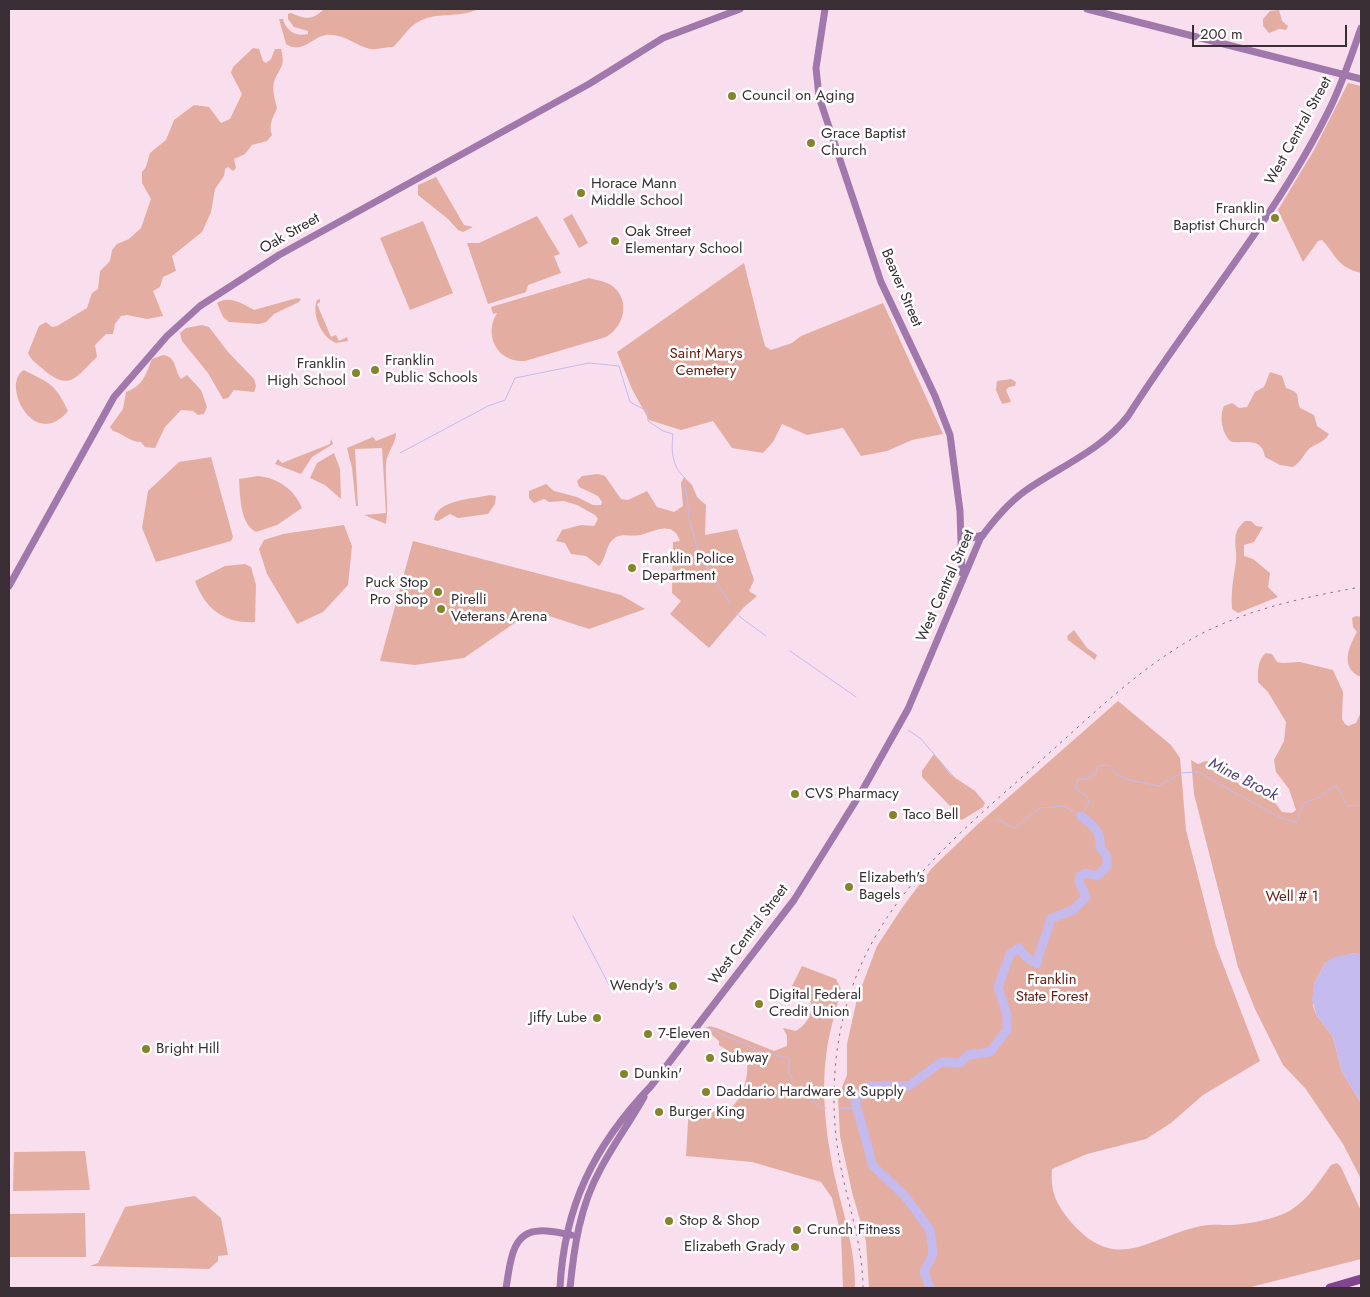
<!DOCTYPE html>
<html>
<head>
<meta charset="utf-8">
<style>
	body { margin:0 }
	#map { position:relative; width:1370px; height:1297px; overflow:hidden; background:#f9deed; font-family:Jost,sans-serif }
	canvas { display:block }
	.frame { position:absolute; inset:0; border:10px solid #382e33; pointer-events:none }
	.scale { position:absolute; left:1192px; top:25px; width:155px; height:22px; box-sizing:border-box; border:2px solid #382e33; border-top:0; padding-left:6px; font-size:15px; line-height:18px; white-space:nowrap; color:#382e33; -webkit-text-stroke:4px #fff; paint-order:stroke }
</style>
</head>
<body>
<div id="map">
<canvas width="1370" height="1297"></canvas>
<div class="frame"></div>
<div class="scale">200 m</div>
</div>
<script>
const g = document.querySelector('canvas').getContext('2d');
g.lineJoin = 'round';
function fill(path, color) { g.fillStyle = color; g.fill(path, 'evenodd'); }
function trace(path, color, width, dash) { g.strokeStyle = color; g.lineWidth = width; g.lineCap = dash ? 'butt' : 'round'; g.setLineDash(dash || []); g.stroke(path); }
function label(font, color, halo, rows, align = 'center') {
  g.font = font + ' Jost,sans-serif'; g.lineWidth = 5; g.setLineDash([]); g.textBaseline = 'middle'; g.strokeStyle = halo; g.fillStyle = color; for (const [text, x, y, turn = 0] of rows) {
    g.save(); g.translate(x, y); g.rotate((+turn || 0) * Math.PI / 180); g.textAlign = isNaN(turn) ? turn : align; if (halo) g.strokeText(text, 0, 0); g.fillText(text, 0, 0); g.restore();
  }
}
fill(new Path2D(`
	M324,9h154c-20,10 -42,2 -60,13 -10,5 -16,17 -25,25 -7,0 -16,3 -23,2 -16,-4 -27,-16 -44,-14 -14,2 -24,20 -40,9l-7,-25h4c3,12 13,18 25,15v-3l-14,-4 -6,-8v-5l3,-1c14,6 21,8 33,-4z
	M1279,10l3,11 6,5 -2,4 -7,-1 -10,4 -6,-7v-7l7,-8z
	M253,48l6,1 4,12 3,2 5,-4 4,-10h6c4,16 1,16 -6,30 -4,9 0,21 2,29 -4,10 -9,17 -5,27l-5,6 -15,4 -7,9 -11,5 2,9 -3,3 -5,-4 -3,2 -1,7 -9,13 -4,23 -9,20 -30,24 4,15 -13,6 -3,10 -7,4 10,25 -16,3 -20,-4 -6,1 -6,8 -2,10h-7l-11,11 2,12c-20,18 -26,36 -53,13 -6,-5 -13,-10 -16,-17l11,-27 7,-4 6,5 5,-1 30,-18 5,-15 6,-4 2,-18 10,-10 2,-11 5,-6 12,-5 12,-11 10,-29 -9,-16v-11l4,-5 4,-14 16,-13 8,-20 20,-15 15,2 12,16 9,-4 12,-25 -11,-21 2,-6z
	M1348,83l13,3v187c-24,-6 -24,-17 -39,-33l-4,1 -15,21 -25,-52 36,-60z
	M436,177l28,48 9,2 -10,5 -5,-2 -10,-11 -30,-24v-10z
	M572,214l16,29 -9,5 -16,-29z
	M537,216l23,38 -6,2 7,17 -33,12 -2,7 -38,12 -21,-61h12z
	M423,221l30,72 -43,17 -30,-72z
	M744,263l18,72 3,11 6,4 21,-7 9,-7 82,-33 60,131 -31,6 -25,11 -26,5 -18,-28 -36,7 -25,-11 -9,18 -10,11 -31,-5 -19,-27 -32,9 -32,-10 -17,-31 -15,-37z
	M589,278c7,2 15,3 22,7 20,14 14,41 -5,52l-81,24c-27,2 -42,-25 -28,-48l-4,1 -2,-7z
	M297,298l4,1 -2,3 -25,12 -8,8 -7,2 -30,-2 -6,-5 -6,-14c12,-8 26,1 37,7z
	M320,299v3l-3,2 14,33 5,-2 3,6 8,-4 1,4 -12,2c-14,-5 -25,-29 -19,-43z
	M202,325l7,2 19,25 26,27 2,7 -2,6 -20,-2 -6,8 -5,1 -15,-26 -26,-32 -2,-8 6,-5z
	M163,355c14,2 11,15 18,24l6,-4 14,15 6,17 -3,7 -6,1 -5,-4 -12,-1 -16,17 -10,21 -10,-1 -4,-5c-11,0 -17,-8 -28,-11l-3,-4 13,-18 3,-17c17,-6 20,-18 26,-33z
	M24,370c26,14 30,12 44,41 -34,41 -68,-28 -44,-41z
	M1270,372l12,4 4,12c17,6 9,7 14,20l14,7 3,11 12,8c-5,9 -13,9 -20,15 -6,6 -7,12 -16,18l-13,-2 -15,-8c-3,-19 -17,-14 -33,-15 -10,-6 -13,-26 -8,-36l8,-3 7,5 8,-1 8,-15 9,-5z
	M1011,379l5,3 -1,4 -6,1 -3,3 5,12 -9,2 -6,-14 1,-9z
	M396,433c0,11 -9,19 -10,30 -1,21 3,41 0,61l-22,-9 22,-2 -4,-65 -27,1 3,57h-2l-4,-38 -5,-20 26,-11 3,4z
	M331,439l2,5 -21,13 -11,17 -26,-10 3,-5 4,4 48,-19z
	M334,453l6,16 1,30 -16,-14 -15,-7 7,-15z
	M211,457l22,80 -2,4 -75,21 -14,-34 6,-37 31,-29z
	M598,474l7,2 16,23 7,1 19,-9 10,16 17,5 9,-6 -2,-23 3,-6 8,8 5,12 9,8 -1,30 32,-6 17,51 -5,11 8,5 -14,12 -34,40 -39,-34 11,-13 -9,-8 1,-51 7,-1c-7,-22 -27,-9 -40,-6 -8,2 -17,-2 -24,2 -11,7 -9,21 -17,29l-13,-10 -15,-2 -6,-11 -9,-2 6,-11 19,-5 13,1 4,-7 -3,-4 -18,-10 -13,-4 -15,1 -5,-3 -10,4 -5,-5v-7l17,-7 8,7 23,6 16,8h8l1,-3 -4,-6 -19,-9 -2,-6 5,-5z
	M258,476c20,2 36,13 44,32l-25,17 -21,7c-16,-8 -16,-37 -17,-53z
	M490,495l6,1 -1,8 -7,10 -30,4 -8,-4 -12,7 -4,-1c3,-21 40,-21 56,-25z
	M1245,521h6l5,5 7,1 -9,15 -10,3v11l9,3 17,14 -2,14 10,10 -40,16 -6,-4c-1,-20 1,-28 4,-47 2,-15 -7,-28 9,-41z
	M344,525l8,21 -4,39 -25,27 -26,12 -30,-50 -8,-25 5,-9 19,-6z
	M413,541l208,54 24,14 -56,20 -40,-13 -17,-1 -16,7 -52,36 -49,7 -35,-4z
	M245,564l6,3 5,18 -1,37c-30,2 -50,-13 -60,-41l30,-15z
	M1356,616l5,1v60c-21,-9 -13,-29 -4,-45l-4,-5 -1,-9z
	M1074,630l13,18 10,7 -2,5 -27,-20 -1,-4z
	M1266,653l6,1 5,8 6,1 17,-1 33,8 10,22 -1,27 3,5 3,2 8,-3 5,-11v243l-7,-2 -29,10 -11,21 -1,22 4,10 16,21 9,35 19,31v76l-18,-35 -38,-56 -22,-23 -28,-56 -17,-42 -44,-173 -3,-34 7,4 8,-3 12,4 22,20 27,7 15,20 10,1 4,-3 -7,-21 -13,-17 -2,-12 10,-19 2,-19 -18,-30 -10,-10c0,-10 -1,-22 8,-29z
	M1118,701l53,44 9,13 6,72 30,116 44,115 -57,34 -32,28 -25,16 -59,15 -35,15c-2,22 4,35 18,52 47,54 76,17 131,5 10,-2 21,-1 30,-1 18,-1 45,-6 60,-15 17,-11 28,-28 40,-45l6,-2 4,4 20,44v48l-114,29h-378l-3,-47 -14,-49 -12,-56 -2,-39 9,-22v-31l10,-45 20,-53 27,-41 28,-37 46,-44z
	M934,754l17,21 24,16 10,12 -2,4 -21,13c-7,-3 -12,-6 -12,-14l-28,-29v-6z
	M802,966l34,13 5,10c-5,23 -13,45 -15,68 -4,28 -1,67 4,95 7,46 26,90 25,136h-12l-2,-54 -9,-36 -11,-16 -69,-20 -66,-6 3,-50c9,1 27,8 36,5 16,-6 24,-33 22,-48l-28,-18v-4l-14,-12 4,-3 8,2 57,23 13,-5v-10l-4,-8 13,3c12,-7 23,-25 9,-36 -5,-4 -10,-5 -13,-9z
	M85,1151l5,39 -77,1 1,-39z
	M195,1196l26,22 7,37 -10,1v5l-9,8 -119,-3 8,-3 27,-56z
	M85,1213l1,44h-77v-43z`), '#e4ada2');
fill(new Path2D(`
	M1354,953l7,2v148l-19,-31 -9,-35 -16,-21 -5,-16 2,-16 11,-21 9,-6z`), '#c5baed');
trace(new Path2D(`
	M400,453l88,-47 17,-6 10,-22 74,-15 30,3 11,36 17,9 1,10 15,10 10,3c-2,16 -1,33 12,44l4,41 9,31
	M698,553l32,50
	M735,611l5,6 26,19
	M790,651l66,46
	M908,730l12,8 33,38 30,30
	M996,819l18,9 26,-20 24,-2 17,10 8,-13 -2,-7 -11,-7 2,-10h8l10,-6 2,-7 12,-1 6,9 13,6 30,6 22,-13 17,-1 77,43 21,8 8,-20 16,-6 16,-12 12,21 13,-1
	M573,916l36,69 13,7
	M706,1027l56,25 27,6v15l5,9 -6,7 2,2 12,2 20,15h4
	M840,1108l17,1`), '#c5baed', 1);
trace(new Path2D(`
	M930,1288l-6,-16 9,-18 -3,-24 -25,-34 -32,-30 -18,-65 14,-15h40l32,-24 19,1 8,-8 22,-3 17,-22v-15l-9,-28 12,-33 9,-6 7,9 11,7c2,-17 11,-28 13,-45l23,-9 13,-13 -7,-15 1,-6 5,-3 12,3 10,-10v-9l-7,-10c2,-16 -8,-22 -19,-31`), '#c5baed', 9);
trace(new Path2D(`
	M825,9l-9,59 3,29 62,185 54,114 15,39 10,76 2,62
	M1087,9l274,70
	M961,532l10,6 12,-3
	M9,586l105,-189 53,-61 33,-30 79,-51 310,-171 74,-46 77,-29
	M506,1288c4,-21 4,-56 33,-57 10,-1 21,2 32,4
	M560,1288c4,-82 34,-142 91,-202l143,-186 68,-109 46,-82 72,-170c13,-18 27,-35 45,-48 34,-24 77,-41 103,-75 66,-104 149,-199 203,-310 12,-25 21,-52 30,-78
	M570,1288c4,-41 10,-82 30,-118 13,-25 30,-48 44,-73`), '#a178ac', 7);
trace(new Path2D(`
	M1330,1288l31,-9`), '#804590', 9);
trace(new Path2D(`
	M863,1288c0,-41 -14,-80 -22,-120 -8,-39 -9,-78 -4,-117 19,-140 113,-209 210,-296 48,-43 94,-88 150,-119 51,-27 108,-39 164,-49`), '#82727b', 1, [2.5, 5]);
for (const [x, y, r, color] of [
	[732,96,5,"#88832b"],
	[811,143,5,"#88832b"],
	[581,193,5,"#88832b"],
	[1275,218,5,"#88832b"],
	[615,241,5,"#88832b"],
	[375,370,5,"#88832b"],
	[356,373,5,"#88832b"],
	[632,568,5,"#88832b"],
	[438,592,5,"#88832b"],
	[441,609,5,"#88832b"],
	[795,794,5,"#88832b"],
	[893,815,5,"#88832b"],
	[849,887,5,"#88832b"],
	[673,986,5,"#88832b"],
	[759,1004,5,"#88832b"],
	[597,1018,5,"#88832b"],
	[648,1034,5,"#88832b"],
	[146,1049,5,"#88832b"],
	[710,1058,5,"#88832b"],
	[624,1074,5,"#88832b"],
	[706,1092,5,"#88832b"],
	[659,1112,5,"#88832b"],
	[669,1221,5,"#88832b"],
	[797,1230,5,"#88832b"],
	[795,1247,5,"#88832b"]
]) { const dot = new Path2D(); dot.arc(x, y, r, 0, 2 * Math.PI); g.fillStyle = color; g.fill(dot); trace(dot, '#fff', 2); }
label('15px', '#382e33', '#fff', [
	["Council on Aging",742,96],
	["Grace Baptist",821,134],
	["Church",821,151],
	["Horace Mann",591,184],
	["Middle School",591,201],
	["Franklin",1265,209,"right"],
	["Baptist Church",1265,226,"right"],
	["Oak Street",625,232],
	["Elementary School",625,249],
	["Franklin",385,361],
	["Public Schools",385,378],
	["Franklin",346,364,"right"],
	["High School",346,381,"right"],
	["Franklin Police",642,559],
	["Department",642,576],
	["Puck Stop",428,583,"right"],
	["Pro Shop",428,600,"right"],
	["Pirelli",451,600],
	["Veterans Arena",451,617],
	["CVS Pharmacy",805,794],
	["Taco Bell",903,815],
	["Elizabeth's",859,878],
	["Bagels",859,895],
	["Wendy's",663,986,"right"],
	["Digital Federal",769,995],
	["Credit Union",769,1012],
	["Jiffy Lube",587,1018,"right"],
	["7-Eleven",658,1034],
	["Bright Hill",156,1049],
	["Subway",720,1058],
	["Dunkin'",634,1074],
	["Daddario Hardware & Supply",716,1092],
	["Burger King",669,1112],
	["Stop & Shop",679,1221],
	["Crunch Fitness",807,1230],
	["Elizabeth Grady",785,1247,"right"]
], 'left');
label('15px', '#382e33', '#fff', [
	["West Central Street",1299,131,-61],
	["Oak Street",290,234,-30],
	["Beaver Street",901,288,67],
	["West Central Street",946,586,-66],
	["West Central Street",749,935,-53]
]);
label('15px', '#662115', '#fff', [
	["Saint Marys",706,354],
	["Cemetery",706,371],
	["Well # 1",1292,897],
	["Franklin",1052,980],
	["State Forest",1052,997]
]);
label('italic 16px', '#52417f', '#fff', [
	["Mine Brook",1243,780,27]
]);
</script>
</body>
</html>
